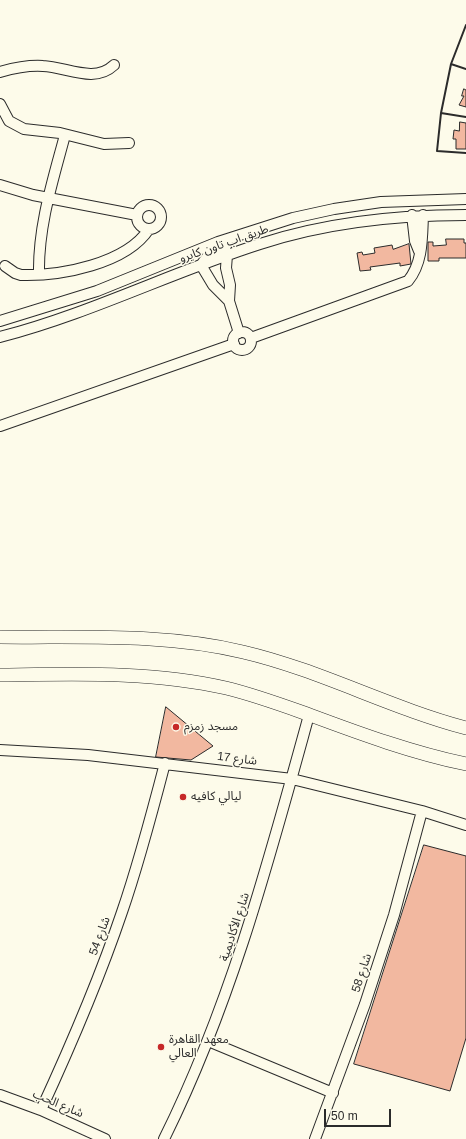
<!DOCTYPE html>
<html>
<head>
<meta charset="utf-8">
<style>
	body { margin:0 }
	#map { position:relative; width:466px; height:1139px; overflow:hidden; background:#fdfbea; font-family:Arial,sans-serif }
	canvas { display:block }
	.scale { position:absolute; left:324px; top:1109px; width:67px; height:18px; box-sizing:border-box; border:2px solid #2b2b2b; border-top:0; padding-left:5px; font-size:12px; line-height:14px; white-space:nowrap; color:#2b2b2b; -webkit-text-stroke:3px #fdfbea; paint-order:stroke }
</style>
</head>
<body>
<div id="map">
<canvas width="466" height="1139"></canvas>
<div class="scale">50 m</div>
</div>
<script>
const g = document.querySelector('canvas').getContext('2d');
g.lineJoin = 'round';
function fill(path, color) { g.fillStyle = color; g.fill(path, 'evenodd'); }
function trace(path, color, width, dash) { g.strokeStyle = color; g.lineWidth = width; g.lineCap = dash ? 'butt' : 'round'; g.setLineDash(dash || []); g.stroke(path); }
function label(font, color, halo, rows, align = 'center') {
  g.font = font + ' Arial,"Noto Sans Arabic",sans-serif'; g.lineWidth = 3; g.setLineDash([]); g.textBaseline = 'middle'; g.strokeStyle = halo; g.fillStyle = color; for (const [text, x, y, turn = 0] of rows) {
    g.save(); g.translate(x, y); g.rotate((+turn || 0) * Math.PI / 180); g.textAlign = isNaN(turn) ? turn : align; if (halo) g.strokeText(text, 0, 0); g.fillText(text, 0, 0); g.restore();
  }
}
const building = new Path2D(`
	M464,89l2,1v17l-7,-2 5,-9h-2z
	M460,122l6,1v26h-10v-10h-3l1,-9 5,1z
	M446,239h18v4h2v15h-27v3h-11v-19h5v4l13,-1z
	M409,244l2,20 -11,2v-3l-30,4 1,3 -11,1 -3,-18 5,-1 1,3 12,-2 -1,-5 18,-3 1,4z
	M166,707l47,39 -22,14 -35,-3z
	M424,845l42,11v182l-16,53 -96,-27z`);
fill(building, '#f2b8a0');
trace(building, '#2b2b2b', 1);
const minor = new Path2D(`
	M0,72c14,-4 28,-7 43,-6 24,1 51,18 71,-1
	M0,104l9,17 15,8 36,4 44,11 25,-1
	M0,185l33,10 104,20
	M137 217a12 12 0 1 1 24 0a12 12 0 1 1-24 0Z
	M412,215l3,26 4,10
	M226,246l-16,7 -9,12 12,20 16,16
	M227,255l-1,13 4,17 -1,16 10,32
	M5,266l10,7 6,2c40,1 105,-11 128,-46
	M39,274c-1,-48 14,-94 26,-139
	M0,321l97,-30 121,-49 75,-24 41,-9 47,-7 85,-3
	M233 341a9 9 0 1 1 18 0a9 9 0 1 1-18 0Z
	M0,337c89,-23 172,-65 260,-93 67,-22 136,-29 206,-29
	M251,338l157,-57c15,-18 14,-43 15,-66
	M0,426l234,-82
	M0,750l88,5 204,24 130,32 44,14
	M208,1041l125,52
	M0,1095l41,15 64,29
	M41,1110c30,-65 58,-130 81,-198 17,-49 30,-99 43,-149
	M164,1139c67,-135 105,-279 145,-424
	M315,1139l50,-135 29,-89 28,-104`);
const major = new Path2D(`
	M0,637c81,1 164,-4 243,15 77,18 147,56 223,76
	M0,675c76,-1 152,-4 226,13 29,7 56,17 84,27 51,19 103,38 156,49`);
trace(minor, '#2b2b2b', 12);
trace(major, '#2b2b2b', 14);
trace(minor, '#fdfbea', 10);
trace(major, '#fdfbea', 13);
trace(new Path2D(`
	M466,25l-15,39 -10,49 -4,38 29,2
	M451,64l15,5
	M441,113l25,4`), '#2b2b2b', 2);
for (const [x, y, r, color] of [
	[176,727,4,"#c62828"],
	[183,797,4,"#c62828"],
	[161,1047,4,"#c62828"]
]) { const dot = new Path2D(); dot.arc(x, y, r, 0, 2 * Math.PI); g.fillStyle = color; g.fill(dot); trace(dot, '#fdfbea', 1.5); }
label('12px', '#2b2b2b', '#fdfbea', [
	["طريق اب تاون كايرو",224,244,-19],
	["شارع 17",237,759,7],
	["شارع الأكاديمية",235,927,-72],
	["شارع 54",100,936,-70],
	["شارع 58",362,973,-72],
	["شارع الحب",58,1104,23]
]);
label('12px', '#2b2b2b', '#fdfbea', [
	["مسجد زمزم",184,727],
	["ليالي كافيه",191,797],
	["معهد القاهرة",169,1040],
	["العالي",169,1054]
], 'left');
</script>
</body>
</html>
